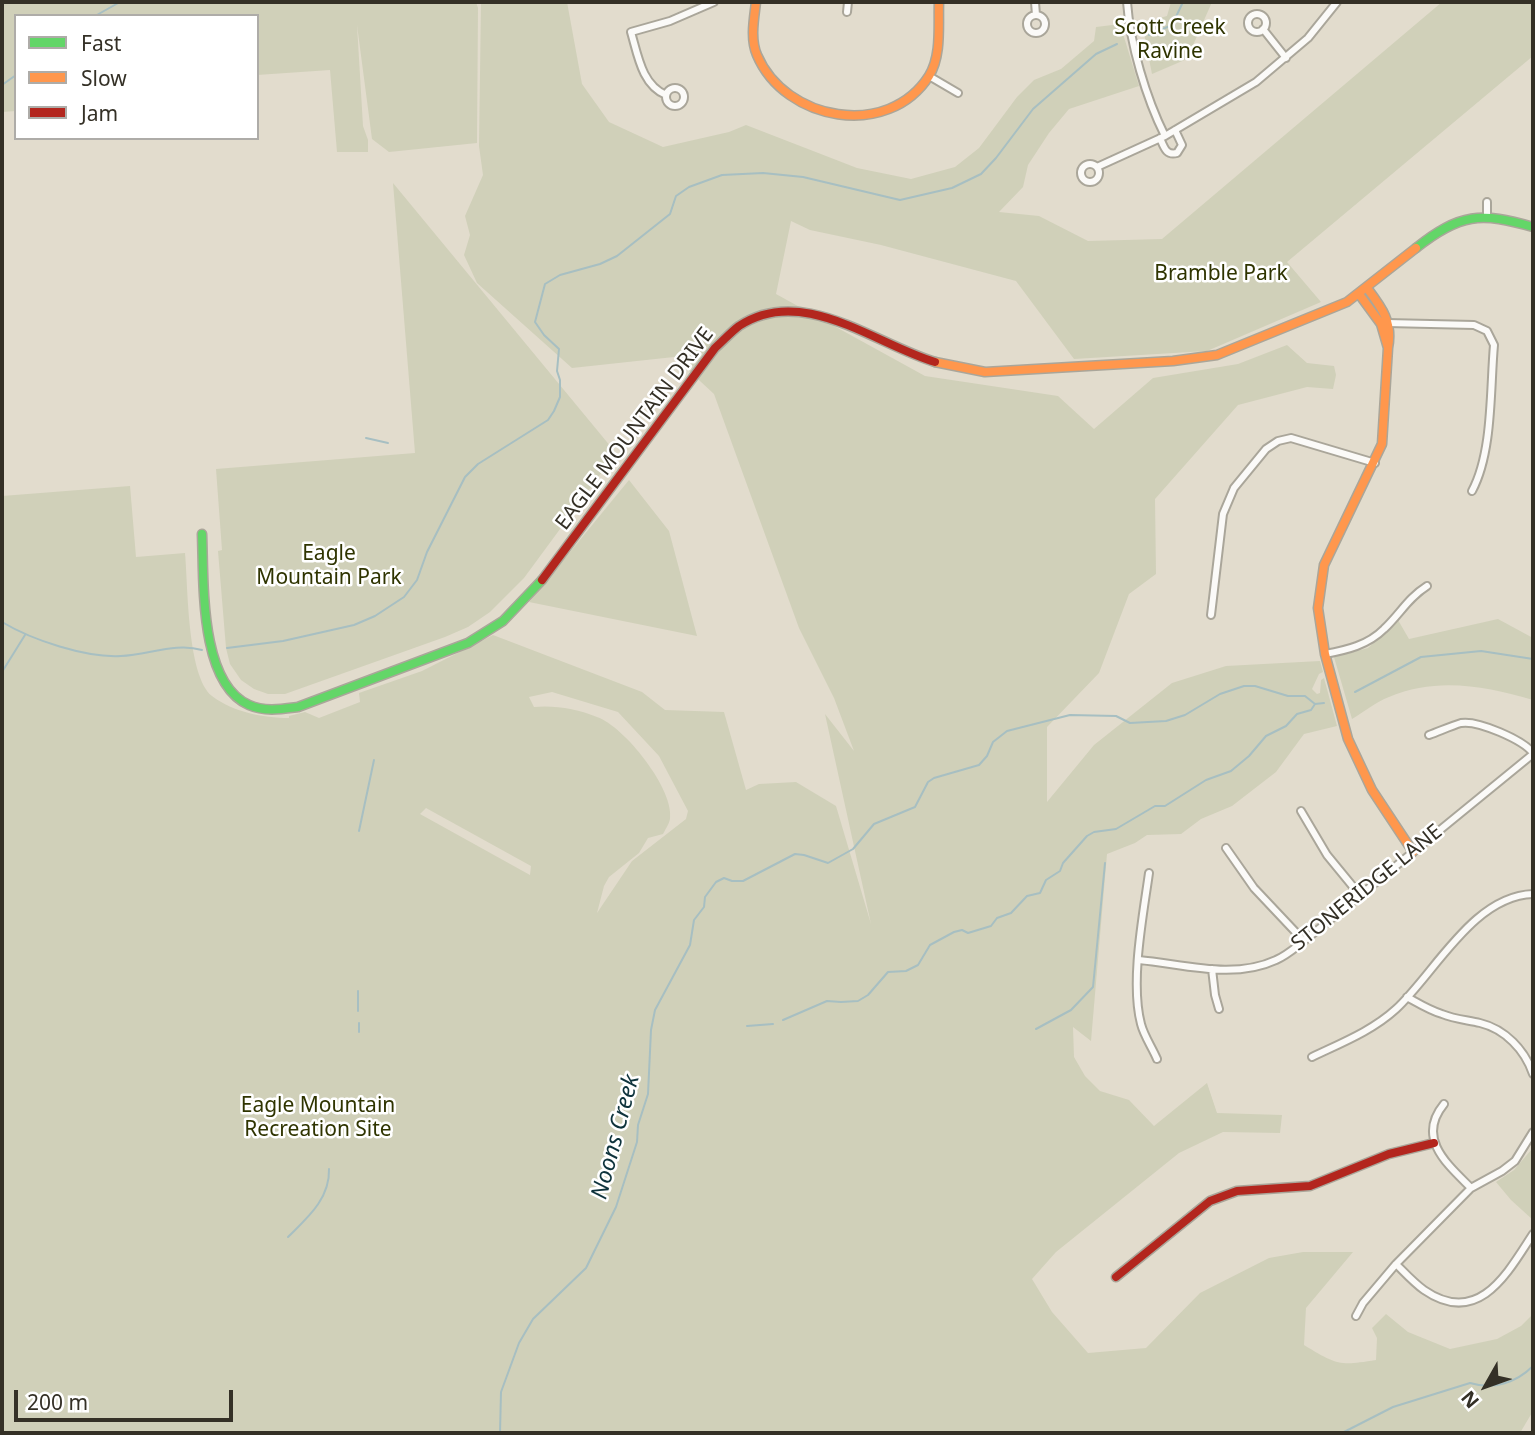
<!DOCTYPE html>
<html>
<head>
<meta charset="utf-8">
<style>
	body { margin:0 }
	#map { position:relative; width:1535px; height:1435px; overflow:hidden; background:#e2dccd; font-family:"Noto Sans",sans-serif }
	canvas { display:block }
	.frame { position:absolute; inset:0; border:4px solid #343026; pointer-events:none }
	.legend { position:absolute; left:14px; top:14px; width:245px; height:126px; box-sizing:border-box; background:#fff; border:2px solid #aeaca8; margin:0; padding:9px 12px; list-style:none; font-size:21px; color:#343026 }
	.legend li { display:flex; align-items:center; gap:14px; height:35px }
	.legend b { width:35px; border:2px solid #aeaca8 }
	.north { position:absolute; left:1451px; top:1351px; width:70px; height:70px; -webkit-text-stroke:5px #fff; paint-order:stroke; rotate:230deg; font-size:19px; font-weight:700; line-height:28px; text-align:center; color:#343026 }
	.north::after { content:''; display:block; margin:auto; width:24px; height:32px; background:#343026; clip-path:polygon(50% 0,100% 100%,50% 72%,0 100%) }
	.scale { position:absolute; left:14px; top:1390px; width:219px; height:32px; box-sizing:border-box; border:4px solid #343026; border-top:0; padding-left:9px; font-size:21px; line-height:24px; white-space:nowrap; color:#343026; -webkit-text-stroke:5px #fff; paint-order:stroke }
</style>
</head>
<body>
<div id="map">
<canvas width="1535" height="1435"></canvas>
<div class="frame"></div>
<ul class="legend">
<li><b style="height:9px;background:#63d668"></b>Fast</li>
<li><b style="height:9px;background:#ff974d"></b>Slow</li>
<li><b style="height:9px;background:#b3261e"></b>Jam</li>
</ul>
<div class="north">N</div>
<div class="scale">200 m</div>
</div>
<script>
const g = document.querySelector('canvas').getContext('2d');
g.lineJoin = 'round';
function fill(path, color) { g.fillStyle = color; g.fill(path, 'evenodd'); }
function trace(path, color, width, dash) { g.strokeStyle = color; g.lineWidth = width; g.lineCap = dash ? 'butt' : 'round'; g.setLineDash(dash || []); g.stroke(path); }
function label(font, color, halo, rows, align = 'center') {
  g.font = font + ' "Noto Sans",sans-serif'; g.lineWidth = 5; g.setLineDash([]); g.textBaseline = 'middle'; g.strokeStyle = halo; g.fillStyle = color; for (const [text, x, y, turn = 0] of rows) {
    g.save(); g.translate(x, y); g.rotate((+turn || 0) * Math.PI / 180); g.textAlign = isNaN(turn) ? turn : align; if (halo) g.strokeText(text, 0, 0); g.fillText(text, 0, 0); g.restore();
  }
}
fill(new Path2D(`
	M2,2h474l2,6 -1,135 -88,9 -17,-13 -15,-114 6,101 5,14v12h-31l-7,-82 -73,5v-59h-241v95l-14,1z
	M481,2h86l15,82 27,38 54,25 66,-15 17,-7 111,43 54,11 44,-12 24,-19 38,-51 17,-17 27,-11 33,-28 2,-14 24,-3 19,62 -70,23 -20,24 -21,32 -5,22 -24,25 40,4 49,25 74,-2 280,-237h91v54l-246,206 34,40 -114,49 -133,8 -58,-78 -135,-36 -71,-15 -19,-9 -15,73 149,82 133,20 36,33 59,-51 85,-14 49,-19 20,18 27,3 2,9 -3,14 -26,-2 -69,18 -83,94 1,75 -27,20 -30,79 -52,54v75l47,-57 78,-62 54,-17 94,-5 3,11 -4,2 -7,15 5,5 3,-1 1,-13 3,-2 13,48 -33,8 -28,38 -44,34 -31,13 -20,15 -34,1 -12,8 -28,11 -16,187 -18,-14 1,30 11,19 15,15 29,9 25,26 53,-43 10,30 65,2 -2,18 -57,-1 -44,21 -123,99 -24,27 20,33 36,41 58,-5 54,-55 69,-35 34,-6h50l-47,56 -2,37c33,20 35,21 72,15l1,-22 -5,-10 14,-14 22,18 42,17 47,-10 24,-13 12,-12v97l-13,22h-1518v-937l128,-10 6,71 49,-4c3,32 2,123 27,143 21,16 51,22 77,22v-2l16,-4 14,6 41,-16 -1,-9 63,-22 71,-36 149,57 23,18 59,2 22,78 13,-6 37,-2 40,24 35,118 -46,-210 29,37 -20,-53 -35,-70 -85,-234 -40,-37 -102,11 -95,-85 -13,-28 6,-20 -5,-19 18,-41 -4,-29zM552,692l66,20 41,44 29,55 -2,8 -54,42 -35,52 7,-27 5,-9 30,-24 9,-15 15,-4c2,-4 6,-10 7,-15 5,-29 -46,-93 -73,-102 -19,-8 -43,-12 -63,-10l-5,-10zM426,808l105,58 -1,9 -110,-61z
	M1171,2h41l-25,57 -35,15 -10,-51 25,-7z
	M393,183l223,270 -92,125 -34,34 -22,15 -23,10 -160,57h-17l-14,-5 -13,-9 -11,-16 -4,-16 -8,-97 4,-1 -6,-81 199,-16z
	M629,480l40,51 28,105 -168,-34z
	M1498,619l35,19v62c-48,-14 -96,-23 -144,-3 -13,5 -25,15 -37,22l-18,-62 34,-9 30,-28 11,19z
	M1532,1149l1,1v70l-22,-20 -15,-18 18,-12z`), '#d0d0b9');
trace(new Path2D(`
	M95,16l25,-14
	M1149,35l23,-10 11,-23
	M2,85l14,-10
	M366,438l22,5
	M2,622c30,18 84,36 119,34 27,-1 55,-14 81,-6
	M227,648l56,-7 71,-16 21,-9 29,-19 13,-17 10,-28 38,-75 13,-13 70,-44 6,-9 6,-14v-17l-3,-9 2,-22 -15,-14 -9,-13 10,-38 15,-9 40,-11 17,-8 53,-42 6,-18 13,-9 33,-12 41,-2 40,4 97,23 52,-12 29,-14 15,-16 37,-49 63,-55 21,-10
	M2,672l23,-37
	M1355,692l66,-35 60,-6 52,8
	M359,831l15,-71
	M358,991v20
	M783,1020l44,-19 14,1 17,-1 10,-6 20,-23 18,-1 12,-6 12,-20 24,-13 8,-2 6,3 23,-7 6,-8 14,-5 16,-17 13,-3 6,-13 14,-9 3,-8 24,-27 7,-4 22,-3 39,-23h10l41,-26 25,-9 18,-15 17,-20 20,-10 11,-12 14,-4 4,-6
	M359,1023v9
	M747,1026l26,-2
	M1036,1029l35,-19 22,-23 12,-124
	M288,1237c19,-19 42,-38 41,-68
	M500,1433l1,-41 18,-49 14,-24 53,-51 30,-61 21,-65 1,-17 10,-31 3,-64 4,-20 35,-65 4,-25 10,-13 1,-10 11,-15 8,-4 8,3h11l52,-27 9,1 24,8 25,-14 21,-25 41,-17 13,-25 6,-4 45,-13 8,-9 6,-14 14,-11 63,-16 46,1 14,7 36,-2 19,-6 35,-21 24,-8h11l33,10h17l10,8 9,-1
	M1342,1433l51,-26 77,-24c23,7 46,0 63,-17`), '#a7bfc2', 2);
const street = new Path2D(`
	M1035,2l1,13
	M1127,2c3,42 19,96 38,134
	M847,12l1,-10
	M1248 23a9 9 0 1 1 18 0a9 9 0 1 1-18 0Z
	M1027 24a9 9 0 1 1 18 0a9 9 0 1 1-18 0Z
	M1263,29l23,29
	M929,76l29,17
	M666 97a9 9 0 1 1 18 0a9 9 0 1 1-18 0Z
	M666,95c-24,-10 -28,-39 -35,-63l39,-11 44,-19
	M1160,138c4,9 6,18 17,15l5,-8 -7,-15
	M1081 173a9 9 0 1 1 18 0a9 9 0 1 1-18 0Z
	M1097,167l68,-31 91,-54 52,-44 29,-36
	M1487,202v14
	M1387,323l87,2 13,6 7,14c-4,44 -1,107 -22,146
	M1211,615l12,-101 11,-26 32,-39 12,-8 13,-3 84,25
	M1325,654c22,-4 43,-9 59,-25 16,-15 24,-31 43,-43
	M1429,735c11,-4 22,-9 32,-12 17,-3 62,17 72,30
	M1301,811l26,44 32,39
	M1226,848l28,40 50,53
	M1149,873c-6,43 -19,109 -8,151 3,12 11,23 16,35
	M1139,960c44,4 94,20 137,0 10,-4 19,-12 28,-19l229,-187
	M1212,969l3,26 4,14
	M1407,997c11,6 22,13 35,17 12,5 25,6 38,9 25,6 45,27 53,51
	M1312,1057c29,-14 60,-26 84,-48 39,-36 77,-113 137,-115
	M1444,1104c-28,34 3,60 27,84
	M1396,1264c9,9 18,19 28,26 55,38 84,-18 109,-56
	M1356,1316l7,-13 33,-39 75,-76 31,-17 13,-10 18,-29`);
const fast = new Path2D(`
	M1416,248c44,-35 65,-36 117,-21
	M202,534c2,47 -3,149 47,171 16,7 33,4 49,2l170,-64 35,-22 39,-41`);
const slow = new Path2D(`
	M756,2c-2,17 -6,37 1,53 28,66 131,85 172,21 13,-21 9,-51 10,-74
	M1359,294l22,30 7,24c5,-26 -6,-40 -21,-60
	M1388,348l-6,96 -58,121 -6,43 7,46 23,85 24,51 41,62
	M935,362l50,10 188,-11 44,-6 130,-53 69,-54`);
const jam = new Path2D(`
	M542,580l173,-232c8,-7 16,-16 24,-22 63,-42 136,18 196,36
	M1116,1277l94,-76 27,-10 73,-5 79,-32 45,-11`);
trace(street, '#aaa69a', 10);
trace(fast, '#aaa69a', 11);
trace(slow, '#aaa69a', 11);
trace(jam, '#aaa69a', 11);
trace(street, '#fbfaf8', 6);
trace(fast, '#63d668', 8);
trace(slow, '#ff974d', 8);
trace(jam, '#b3261e', 8);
label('21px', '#2f3400', '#fff', [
	["Scott Creek",1170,28],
	["Ravine",1170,52],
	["Bramble Park",1221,274],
	["Eagle",329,554],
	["Mountain Park",329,578],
	["Eagle Mountain",318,1106],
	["Recreation Site",318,1130]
]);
label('21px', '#343026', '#fff', [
	["EAGLE MOUNTAIN DRIVE",635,429,-53],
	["STONERIDGE LANE",1367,888,-39]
]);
label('italic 23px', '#0e333c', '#fff', [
	["Noons Creek",616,1137,-75]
]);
</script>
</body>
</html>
